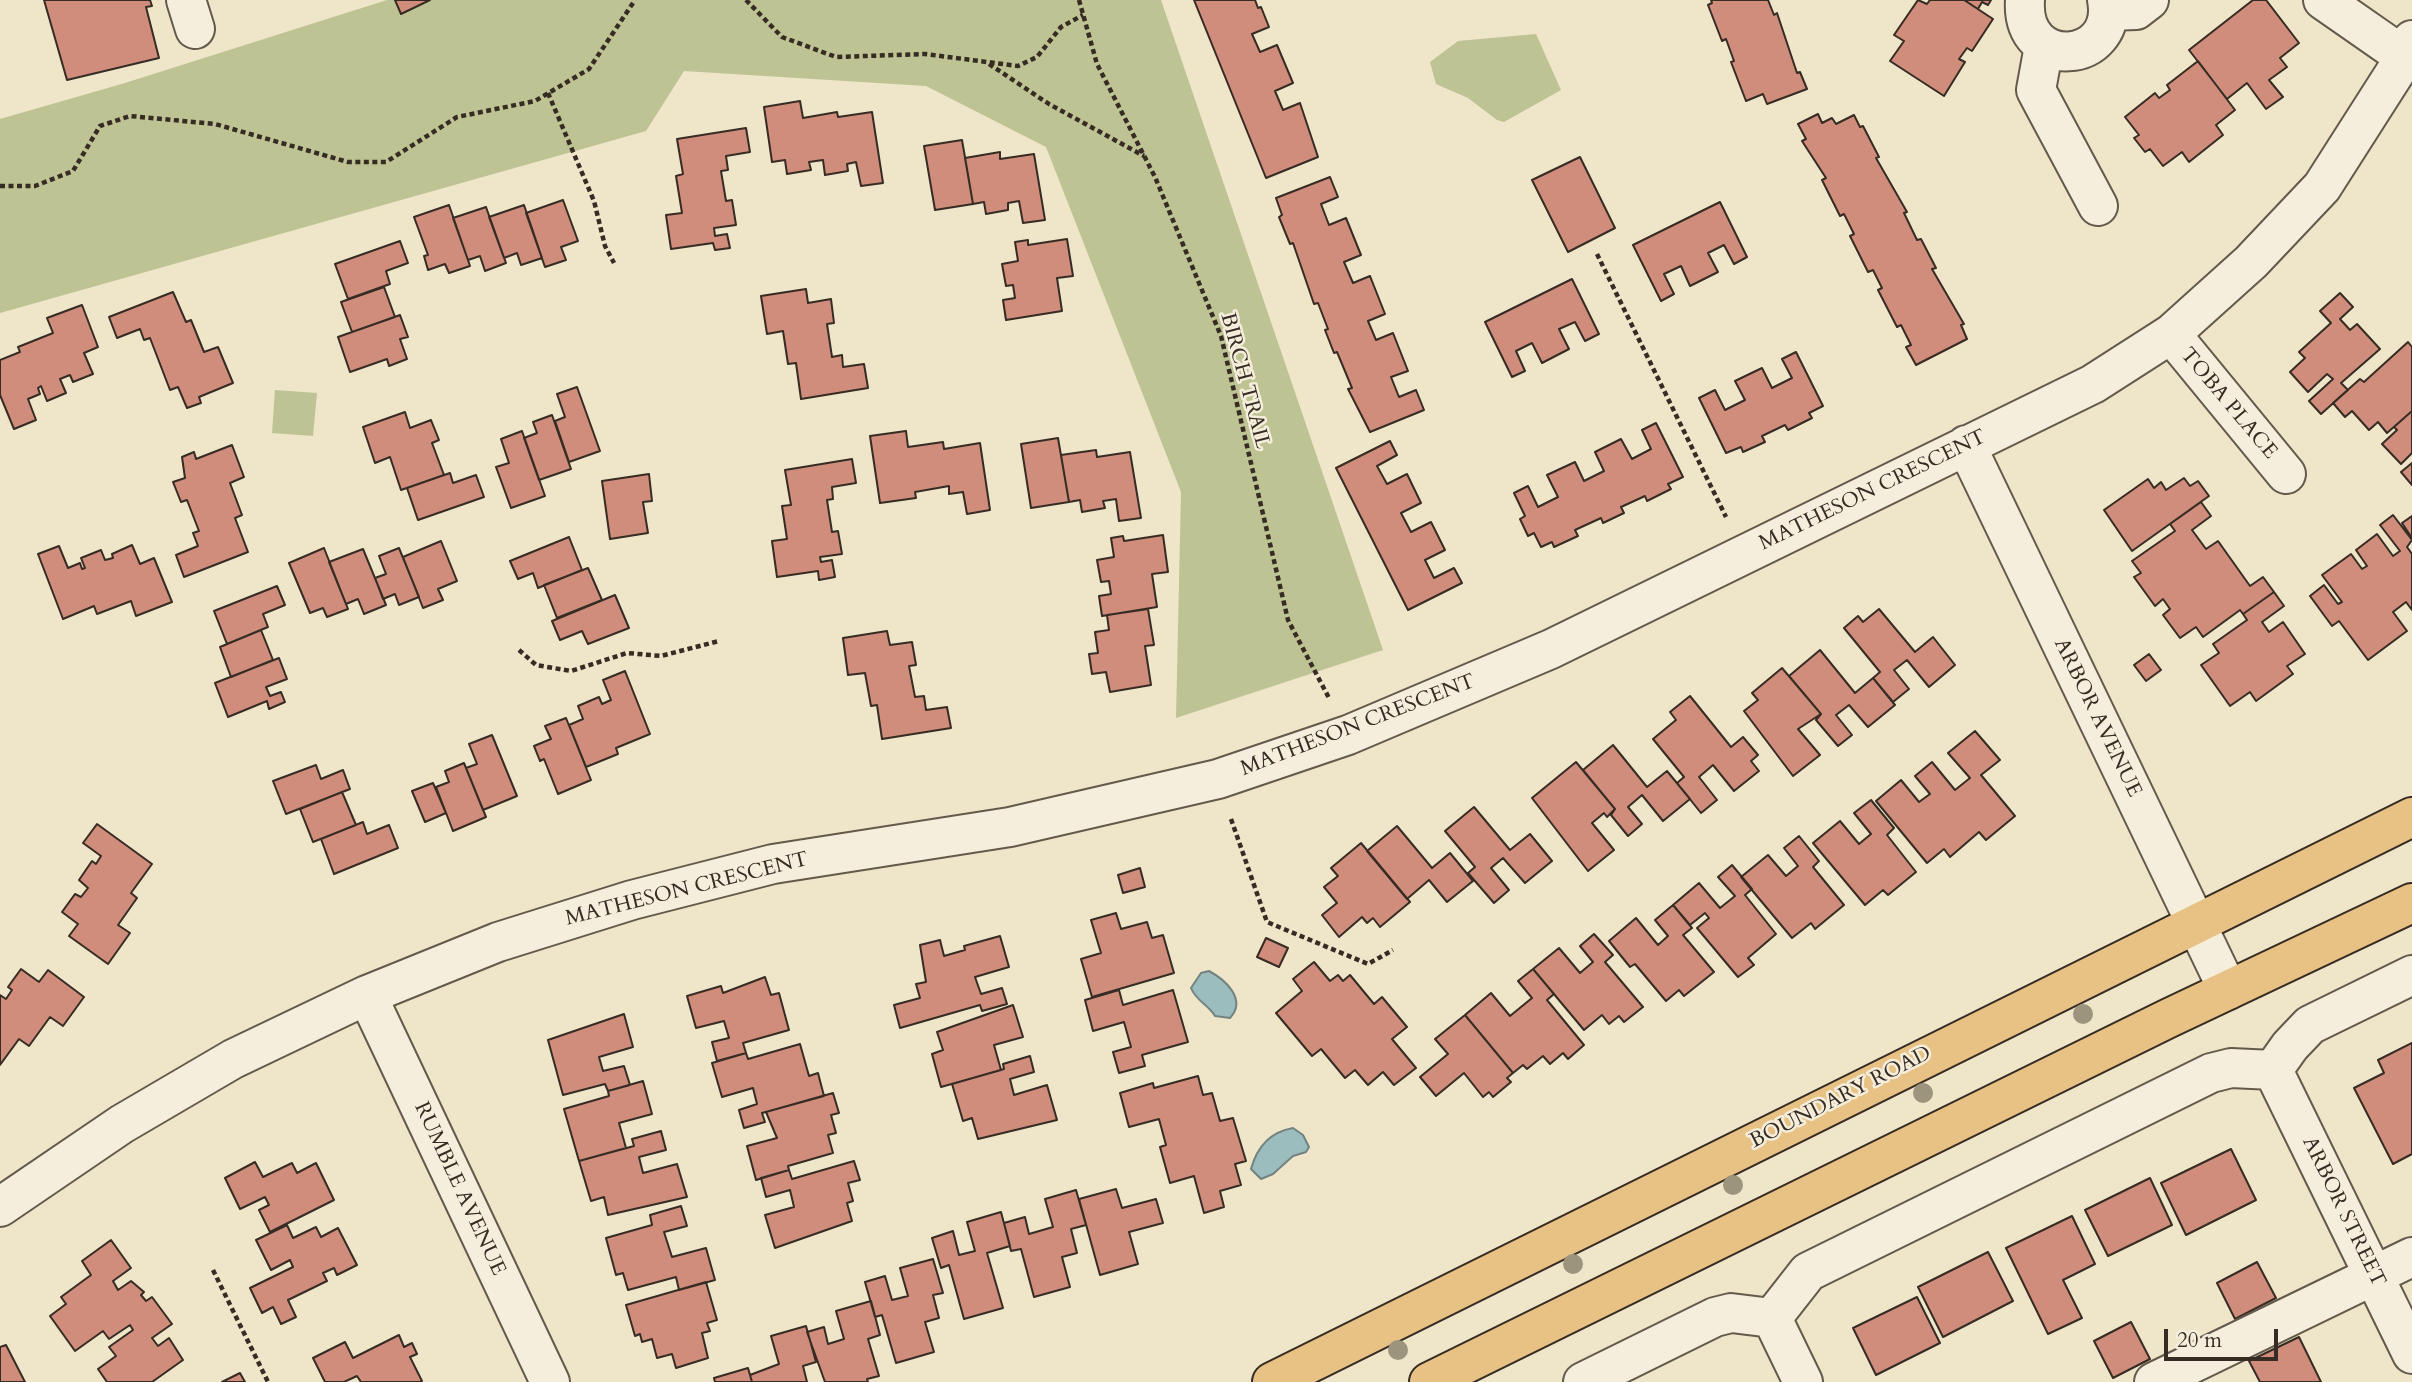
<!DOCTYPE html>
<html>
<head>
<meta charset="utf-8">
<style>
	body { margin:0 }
	#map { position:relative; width:2412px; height:1382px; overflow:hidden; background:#efe5c9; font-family:Cardo,serif }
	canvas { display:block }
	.scale { position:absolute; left:2164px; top:1329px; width:114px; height:32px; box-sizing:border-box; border:4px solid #362c23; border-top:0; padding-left:9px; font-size:21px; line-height:24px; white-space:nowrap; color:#362c23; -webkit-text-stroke:5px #f5eedc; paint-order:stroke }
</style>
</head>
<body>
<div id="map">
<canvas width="2412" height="1382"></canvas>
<div class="scale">20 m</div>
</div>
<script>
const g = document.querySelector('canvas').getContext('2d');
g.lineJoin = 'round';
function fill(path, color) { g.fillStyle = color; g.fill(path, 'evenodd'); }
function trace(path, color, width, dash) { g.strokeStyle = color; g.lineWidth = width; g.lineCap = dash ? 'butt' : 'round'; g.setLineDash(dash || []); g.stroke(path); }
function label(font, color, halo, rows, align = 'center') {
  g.font = font + ' Cardo,serif'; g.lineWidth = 5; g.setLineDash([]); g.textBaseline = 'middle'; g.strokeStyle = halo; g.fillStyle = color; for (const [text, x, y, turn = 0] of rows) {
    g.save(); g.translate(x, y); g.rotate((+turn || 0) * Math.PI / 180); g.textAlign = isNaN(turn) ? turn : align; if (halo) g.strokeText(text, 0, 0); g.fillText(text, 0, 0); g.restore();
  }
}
fill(new Path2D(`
	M387,0h774l222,650 -207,68 5,-226 -135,-345 -120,-61 -242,-15 -38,60 -646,182v-194l125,-36z
	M1536,34l25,56 -57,32 -7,-2 -29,-22 -32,-14 -6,-22 28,-21z
	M275,390l42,3 -4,43 -41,-3z`), '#bec393');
const water = new Path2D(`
	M1209,971c17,9 38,29 21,47l-15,-2c-7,-12 -19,-15 -24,-28l10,-15z
	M1293,1128l10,7 6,12 -3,5 -13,4 -20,18 -12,5 -10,-10c6,-22 19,-37 42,-41z`);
fill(water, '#9cbdbe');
trace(water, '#738380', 2);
const building = new Path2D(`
	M44,0h106l2,6 -6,1 13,51 -92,22z
	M395,0h35l-29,14z
	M1194,0h61l3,8 3,-1 8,20 -17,7 8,18 17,-7 16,38 -18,8 8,19 17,-7 18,54 -52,21z
	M1711,0h57l6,15 3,-2 20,60 3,-1 7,17 -40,15 -4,-10 -17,7 -15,-39 3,-1 -8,-22 -4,2 -14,-36 4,-2z
	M1918,0l9,4 3,-4h34l29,19 -21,32 -5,-3 -8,11 6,3 -21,34 -54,-35 14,-20 -10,-6z
	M1964,0h27l-3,5 -6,-3 -4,7z
	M2253,0h13l33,43 -19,15 7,9 -18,13 14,17 -17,12 -19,-26 -20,16 -38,-49z
	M2198,61l37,49 -19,15 7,10 -34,27 -7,-10 -19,14 -13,-17 -5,3 -11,-14 5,-3 -14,-18 30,-24 4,5 11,-8 -3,-5z
	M800,101l3,17 34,-6 1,5 34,-5 11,71 -22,3 -5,-24 -9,2 1,7 -23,4 -2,-15 -14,2 2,8 -24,4 -2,-14 -13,2 -8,-55z
	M1818,114l4,9 10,-5 4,6 18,-9 6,12 3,-1 16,31 -3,1 31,54 -3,1 13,27 4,-1 15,29 -4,1 32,55 -3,1 6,14 -51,26 -10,-18 5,-2 -10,-20 -4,2 -19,-37 4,-2 -9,-18 -5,2 -18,-36 4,-2 -10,-20 -4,2 -18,-36 4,-2 -24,-37 4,-2 -8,-15z
	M746,128l4,24 -24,4 2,14 -7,1 5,30 6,-1 4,25 -22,3 1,8 12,-2 3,14 -15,2 -2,-7 -42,6 -5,-34 16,-2 -6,-37 7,-2 -6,-35z
	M962,140l11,64 -38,6 -11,-64z
	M1000,152v7l34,-5 11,66 -22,3 -4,-22 -11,2v7l-22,4 -2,-12 -11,2 -8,-46z
	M1580,157l35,71 -47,24 -36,-72z
	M1330,177l8,20 -17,7 8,21 17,-7 15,37 -17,7 9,21 17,-7 15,38 -17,7 8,19 17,-7 15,38 -17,6 8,20 17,-7 8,20 -54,22 -22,-43 4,-1 -15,-36 -3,1 -9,-23 3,-1 -10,-26 -4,1 -21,-61 -3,1 -11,-27 3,-2 -6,-17z
	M563,200l15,41 -17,6 5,13 -21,7 -19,-54z
	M1720,202l27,55 -13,7 -10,-19 -16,8 10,19 -28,14 -9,-20 -17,8 10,20 -13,7 -28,-56z
	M449,205l21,61 -21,7 -4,-9 -17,6 -4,-14 4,-1 -14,-38z
	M524,205l18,53 -21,7 -4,-12 -13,5 -15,-41z
	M486,207l20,56 -21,8 -5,-15 -12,4 -15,-42z
	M1067,239l6,37 -16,2 5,33 -56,9 -3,-20 12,-2 -2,-13 -7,1 -4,-22 16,-3 -3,-19 13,-2v5z
	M400,241l8,22 -22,8 4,13 -42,15 -13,-35z
	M1572,279l27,55 -14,7 -10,-19 -16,7 10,20 -27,14 -10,-20 -16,8 9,20 -13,6 -27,-55z
	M384,287l11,30 -43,15 -11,-30z
	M806,289l2,14 23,-4 3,24 -7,1 5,33 10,-2 1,12 21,-3 4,24 -67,11 -5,-36 -8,1 -5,-33 -16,3 -6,-38z
	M173,292l13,30 5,-2 13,32 14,-5 15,36 -34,14 2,6 -14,5 -9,-21 -8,3 -20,-52 -6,2 -4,-11 -23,9 -8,-21z
	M2340,293l13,14 -13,12 10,11 7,-6 23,25 -39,34 7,7 -27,24 -12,-13 24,-22 -6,-5 -19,18 -18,-20 15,-14 -6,-6 32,-29 -11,-12z
	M82,305l16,42 -14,6 9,21 -20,8 -3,-7 -10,4 6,14 -19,8 -6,-15 -3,2 2,6 -12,5 8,21 -22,9 -14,-34v-35l20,-8 -2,-5 35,-14 -6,-15z
	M400,315l8,22 -8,2 7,20 -18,7 -2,-7 -37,13 -12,-35z
	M2408,342l4,5v64l-25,22 -9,-11 -9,8 -17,-19 -7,6 -12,-14 27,-24 4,3z
	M1796,352l27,54 -14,7 3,5 -24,12 -3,-5 -23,11 3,6 -22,10 -2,-5 -15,6 -27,-55 16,-8 10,20 20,-10 -10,-19 27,-13 10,20 20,-10 -10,-19z
	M577,387l23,64 -31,11 -14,-41 10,-4 -8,-23z
	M2412,411v42l-11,11 -19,-20 15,-14 -3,-3z
	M405,412l5,16 21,-8 8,20 -7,3 12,32 -43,15 -11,-33 -15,6 -12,-36z
	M552,415l19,54 -32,11 -15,-42 13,-5 -4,-11z
	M1656,423l27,54 -15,7 3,5 -24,12 -2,-5 -24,11 3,6 -21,10 -2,-5 -26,12 3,6 -24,11 -2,-5 -11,5 -7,-14 -6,3 -8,-17 5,-3 -11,-23 14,-7 10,21 20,-10 -11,-22 28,-13 9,19 20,-10 -9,-19 26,-13 11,20 19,-10 -9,-19z
	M522,431l23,65 -34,12 -15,-41 13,-4 -8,-24z
	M906,431l2,16 35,-5 1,7 36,-6 10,67 -23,4 -4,-22 -14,2v-8l-34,6 1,6 -36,5 -10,-67z
	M1058,438l11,64 -38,6 -10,-64z
	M1390,441l7,14 -20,11 10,18 20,-10 14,29 -20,10 10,19 20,-10 14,28 -20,10 9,18 20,-10 8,15 -54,27 -72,-142z
	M232,445l12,32 -14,6 12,32 -7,3 13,34 -64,25 -8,-22 22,-9 -5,-13 6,-2 -12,-31 -6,2 -8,-20 12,-4 -3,-21 12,-5 2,7z
	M1096,450l1,7 33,-5 11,66 -22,3 -3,-22 -13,2 2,7 -23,4 -2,-12 -11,2 -8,-47z
	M852,459l4,24 -24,4 1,12 -6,1 5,32 6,-1 4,23 -22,3 1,5 11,-2 3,17 -16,3 -1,-9 -41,6 -5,-36 15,-2 -5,-33 9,-1 -6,-35z
	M2412,463v22l-11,-13z
	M450,473l3,10 23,-8 8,22 -66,23 -11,-32z
	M649,474l3,27 -9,1 5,31 -38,6 -8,-58z
	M2184,478l6,8 8,-5 11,15 -77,55 -28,-41 44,-31 6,9 7,-6 5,8z
	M2201,502l10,14 -19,14 14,19 12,-8 32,45 13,-9 11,15 -31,22 -3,-4 -37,27 -7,-10 -16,11 -17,-23 7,-6 -7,-10 -8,7 -21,-29 7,-4 -9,-12 43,-30 -5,-7z
	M2393,515l19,25 -5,7 5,7v56l-6,-8 -13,10 14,19 -39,29 -29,-39 -7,5 -22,-30 14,-11 14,19 4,-2 -20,-27 29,-21 11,15 5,-3 -11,-16 21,-16 16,22 7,-5 -20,-26z
	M2412,516v22l-10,-15z
	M1163,535l5,37 -16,2 5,33 -55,9 -3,-20 12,-2 -2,-13 -8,1 -4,-22 17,-3 -3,-19 12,-2 1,5z
	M569,537l13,33 -44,18 -5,-15 -15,6 -8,-18z
	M441,541l16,40 -19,8 5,11 -20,8 -20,-51z
	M132,545l8,19 14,-6 18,44 -36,14 -5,-15 -34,13 -3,-8 -31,13 -25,-65 21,-8 9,22 12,-5 2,6 3,-1 -4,-10 20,-8 4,10 8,-2 -1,-4z
	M324,548l24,61 -21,8 -4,-9 -13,5 -21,-50z
	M399,548l20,49 -20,8 -4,-11 -12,5 -8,-21 11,-4 -7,-18z
	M363,549l23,56 -22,9 -6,-15 -12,5 -17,-42z
	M588,568l14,32 -45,18 -13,-33z
	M277,586l8,19 -22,9 5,13 -41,17 -13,-33z
	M2274,592l10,14 -22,16 7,10 14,-10 22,32 -18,12 6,8 -37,27 -6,-9 -20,14 -29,-41 18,-12 -6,-9 34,-24 -4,-6z
	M615,595l14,33 -41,16 -6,-13 -22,9 -8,-19z
	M1148,609l6,36 -9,1 6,39 -41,7 -4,-20 -14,2 -3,-20 9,-1 -3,-21 14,-2 -2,-15z
	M1879,609l36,43 18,-15 22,28 -26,22 -22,-27 -13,10 15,19 -16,13 -20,-24 7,-6 -36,-44 14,-12 5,6z
	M261,630l12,30 -42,17 -11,-30z
	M887,631l3,14 22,-3 4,23 -7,1 6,31 9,-1 2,14 21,-3 4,21 -69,11 -5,-34 -6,1 -6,-33 -17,2 -5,-37z
	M1820,650l35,43 18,-15 22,27 -27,22 -19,-22 -13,10 16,20 -14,11 -22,-26 5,-6 -32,-38z
	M2149,654l12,16 -15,11 -12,-16z
	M279,658l8,21 -21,8 4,9 11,-4 4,10 -16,7 -2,-8 -39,16 -13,-34z
	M1782,668l39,46 -23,15 22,26 -27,21 -49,-65 14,-11 -6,-7z
	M625,671l25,63 -34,14 2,6 -32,13 -17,-42 14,-6 -5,-13 21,-9 3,7 9,-4 -8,-20z
	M1690,696l41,51 12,-10 15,18 -7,6 8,10 -25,20 -21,-26 -14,12 18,23 -16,13 -24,-30 7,-6 -31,-38 23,-19 -6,-8z
	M566,718l25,62 -33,14 -14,-35 -4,2 -6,-15 17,-7 -6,-13z
	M1975,731l25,29 -19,15 34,41 -29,24 -7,-8 -29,25 -6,-8 -17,14 -51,-62 25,-21 18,22 11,-8 -15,-18 17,-14 23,28 15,-12 -22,-25z
	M492,735l25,61 -34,14 -17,-42 11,-4 -8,-20z
	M1613,745l34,42 20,-16 23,28 -27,22 -21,-26 -14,12 14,17 -14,12 -17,-21 4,-6 -32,-39z
	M1576,762l39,47 -8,8 -3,-4 -12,10 22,27 -26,21 -56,-73z
	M464,763l22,54 -33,14 -17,-44 13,-5 -4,-11z
	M316,765l5,14 22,-9 7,19 -64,25 -13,-33z
	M433,783l13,30 -21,9 -13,-31z
	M342,792l14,33 -43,17 -13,-33z
	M1871,800l23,28 -7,7 29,37 -28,23 -5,-5 -18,15 -52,-62 27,-22 19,23 12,-10 -17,-21z
	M1474,807l36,43 20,-16 22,27 -27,22 -22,-25 -12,10 18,22 -15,13 -26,-30 7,-6 -30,-36z
	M363,822l4,12 22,-9 9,23 -64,26 -13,-35z
	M97,824l55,40 -21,29 6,5 -19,27 12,8 -22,31 -39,-28 9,-12 -16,-12 13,-18 6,3 7,-9 -9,-8 13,-19 4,3 5,-8 -18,-13z
	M1397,826l35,42 18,-15 23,28 -26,21 -18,-22 -22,19 -40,-48z
	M1799,836l20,25 -6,6 31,38 -29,24 -4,-6 -19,15 -51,-61 27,-22 18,21 12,-10 -14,-18z
	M1361,843l49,59 -30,25 -7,-9 -6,5 -5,-6 -23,20 -17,-22 15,-12 -13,-16 14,-11 -7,-8z
	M1732,865l20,24 -7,6 31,39 -28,24 6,7 -16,12 -41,-49 12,-10 -4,-5 -15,12 -17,-20 26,-22 21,25 15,-12 -17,-19z
	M1140,868l5,19 -22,6 -5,-18z
	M1673,905l19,23 -9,7 31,37 -30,24 -5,-6 -13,11 -31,-37 -5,3 -21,-26 27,-23 22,27 10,-9 -13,-16z
	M1116,913l5,16 26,-7 5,16 11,-3 11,38 -82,24 -11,-38 20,-6 -10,-33z
	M1594,934l19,21 -8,7 38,45 -19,15 -5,-6 -10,8 -7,-9 -18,15 -51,-61 26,-21 21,25 13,-11 -13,-16z
	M1000,936l9,31 -34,10 6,17 21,-6 5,16 -25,7 -2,-6 -80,23 -6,-23 26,-7 -4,-14 10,-2 -6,-37 20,-5 4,16 21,-6 -1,-4z
	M1266,938l22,10 -9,19 -22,-10z
	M1314,962l16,19 8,-6 5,6 7,-6 24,29 8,-7 25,30 -15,12 24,29 -22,17 -11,-13 -15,13 -13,-15 -10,8 -24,-29 -9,7 -36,-43 26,-22 -9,-12z
	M21,969l18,13 9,-12 36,27 -21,29 -13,-9 -21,29 -10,-7 -19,26v-70l6,4 6,-9 -4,-3z
	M1533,969l21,25 -7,6 37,45 -16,14 -5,-6 -13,11 -7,-8 -16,13 -4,-4 -10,8 -48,-58 26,-22 19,23 22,-18 -14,-17z
	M765,977l6,18 8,-2 10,37 -46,13 3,10 -29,8 -5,-19 17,-4 -5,-17 -28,7 -9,-32 34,-10 2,7z
	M1119,990l4,15 50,-15 15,52 -46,13 3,11 -26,7 -6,-21 18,-5 -7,-25 -31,9 -8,-31z
	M1013,1005l10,32 -29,8 7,25 -60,17 -9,-33 11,-4 -6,-18z
	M624,1014l9,33 -34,10 4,14 21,-5 6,19 -22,6 -3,-7 -42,11 -15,-55z
	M1465,1015l48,58 -6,5 4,4 -18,15 -4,-5 -6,5 -19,-24 -28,23 -16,-19 28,-23 -13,-15z
	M2412,1043v111l-19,10 -39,-76 30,-15 -6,-13z
	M800,1044l9,32 9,-3 6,23 -62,17 3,9 -21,6 -5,-18 18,-6 -4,-16 -31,9 -10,-34 34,-10 2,6z
	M1030,1056l4,16 -24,7 4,16 33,-10 10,35 -79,19 -6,-21 -9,3 -11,-37 52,-15 -1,-5z
	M1198,1076l5,19 9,-2 8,28 13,-3 13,43 -11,3 6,21 -21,6 4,16 -20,6 -10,-37 -24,7 -10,-36 6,-2 -7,-26 -30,8 -9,-34 33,-10 1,5z
	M643,1081l9,33 -33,9 7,25 -47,13 -15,-52 45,-13 -1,-5z
	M833,1093l6,20 -8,2 5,18 -8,2 5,18 -45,13 1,4 -33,10 -9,-34 30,-8 -11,-26z
	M661,1131l5,19 -27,7 4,16 34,-9 10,33 -79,18 -4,-18 -13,4 -12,-40 55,-15 -2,-7z
	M2231,1149l25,51 -70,35 -25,-52z
	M854,1161l6,19 -12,3 5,18 -6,2 5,18 -77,27 -10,-33 29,-8 -4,-17 -24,7 -5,-19 28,-8 3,9z
	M255,1162l8,15 29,-14 5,10 19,-10 18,37 -64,32 -11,-22 10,-5 -4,-8 -25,12 -15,-31z
	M2150,1178l22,47 -64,31 -23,-46z
	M1116,1189l6,19 34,-9 7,24 -34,9 9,32 -38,11 -21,-76z
	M1076,1190l10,35 -15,4 6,24 -15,4 8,30 -36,10 -13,-48 -10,2 -7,-28 21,-6 4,17 24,-7 -8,-28z
	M681,1206l6,20 -23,6 8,25 34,-9 9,32 -36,10 -3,-13 -48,13 -5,-17 -7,2 -10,-37 46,-13 -2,-10z
	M1001,1212l9,34 -23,7 16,55 -39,11 -15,-54 -8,3 -9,-30 21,-7 6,24 16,-4 -8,-29z
	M2072,1216l23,48 -32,16 19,38 -34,16 -42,-86z
	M287,1225l6,13 23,-11 5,10 17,-9 19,37 -20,10 -3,-7 -11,5 4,8 -39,19 8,17 -15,7 -8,-17 -11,6 -12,-25 43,-21 -3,-7 -19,10 -15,-30z
	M111,1240l20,28 -18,13 5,9 13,-9 13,11 -3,3 5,6 6,-4 20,27 -20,14 6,8 11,-8 14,22 -31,22h-45l-9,-13 18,-13 -7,-9 24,-17 -3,-5 -21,14 -6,-8 -28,20 -25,-35 16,-12 -5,-7 30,-22 -9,-14z
	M1988,1252l25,49 -70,36 -25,-50z
	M933,1259l10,34 -10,2 6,23 -14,4 9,30 -38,11 -14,-48 -7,2 -10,-35 20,-6 7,24 16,-4 -8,-28z
	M2257,1262l19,36 -41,21 -18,-36z
	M706,1282l11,38 -10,3 3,8 -8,2 6,25 -32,10 -4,-14 -15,4 -5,-19 -10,3 -2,-8 -5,2 -9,-31z
	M1917,1297l23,46 -64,32 -23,-47z
	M871,1301l9,34 -12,4 11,37 -12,3 1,3h-43l-18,-50 17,-5 4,17 16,-5 -8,-28z
	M2131,1322l19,37 -37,19 -19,-37z
	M806,1326l10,36 -13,4 4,16h-55l-2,-7 29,-11 -8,-28z
	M399,1335l5,12 8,-4 5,11 -7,3 12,24 -2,1h-59l-4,-6 -13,6h-19l-12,-24 32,-16 8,16z
	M2299,1337l22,45h-61l-11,-21z
	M6,1345l19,37h-25v-35z
	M748,1368l4,14h-37l-1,-4z
	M240,1373l5,9h-23z`);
fill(building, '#d08d7c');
trace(building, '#362c23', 2);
const minor = new Path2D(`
	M186,0l9,29
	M2025,0c-5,73 94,64 82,0
	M2323,0l89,62
	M2109,11l27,-1 13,-10
	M2044,46l-8,44 62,116
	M2171,334l115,140
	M1966,445l262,545
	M367,995l183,387
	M2273,1070l139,284
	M0,1207l122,-83 111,-65 134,-64 131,-53 134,-42 141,-36 237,-37 208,-48 130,-44 203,-86 542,-265 78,-50 80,-72 71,-75 83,-130 7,-17
	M1772,1318l31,64
	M1583,1382l132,-65 16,-4 41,5 36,-46 403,-199 20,-5 42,2 17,-24 20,-21 102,-50
	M2154,1382l258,-125`);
const major = new Path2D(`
	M1272,1382l1140,-565
	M1429,1382l740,-364 243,-115`);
trace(minor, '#645a4c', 42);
trace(major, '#362c23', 42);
trace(new Path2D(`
	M746,0l36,37 54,20 89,-3 93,12 19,-9 24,-30 22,-12
	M1079,0l18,64 58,113 66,159 67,284 42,80
	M989,64l60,40 95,52
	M548,93l46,108 11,45 9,17
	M0,186h35l38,-15 27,-45 30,-10 85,8 133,38h38l71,-45 78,-16 54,-32 46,-69
	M1597,254l129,263
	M519,650l17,15 35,6 56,-18 34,3 58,-15
	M1231,819l36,103 101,42 25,-14
	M213,1270l55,112`), '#362c23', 4.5, [5, 3.5]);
trace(minor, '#f5eedc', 38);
trace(major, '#e8c284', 38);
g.fillStyle = '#9c947d';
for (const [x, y] of [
	[2083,1014],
	[1923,1093],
	[1733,1185],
	[1573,1264],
	[1398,1350]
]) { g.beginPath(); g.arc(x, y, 10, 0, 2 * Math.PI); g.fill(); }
label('21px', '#362c23', '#f5eedc', [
	["BIRCH TRAIL",1244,381,75],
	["TOBA PLACE",2228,404,50],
	["MATHESON CRESCENT",1873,491,-26],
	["ARBOR AVENUE",2097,718,64],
	["MATHESON CRESCENT",1358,726,-21],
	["MATHESON CRESCENT",687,890,-14],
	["BOUNDARY ROAD",1841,1098,-27],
	["RUMBLE AVENUE",459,1189,65],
	["ARBOR STREET",2343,1212,64]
]);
</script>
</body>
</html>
